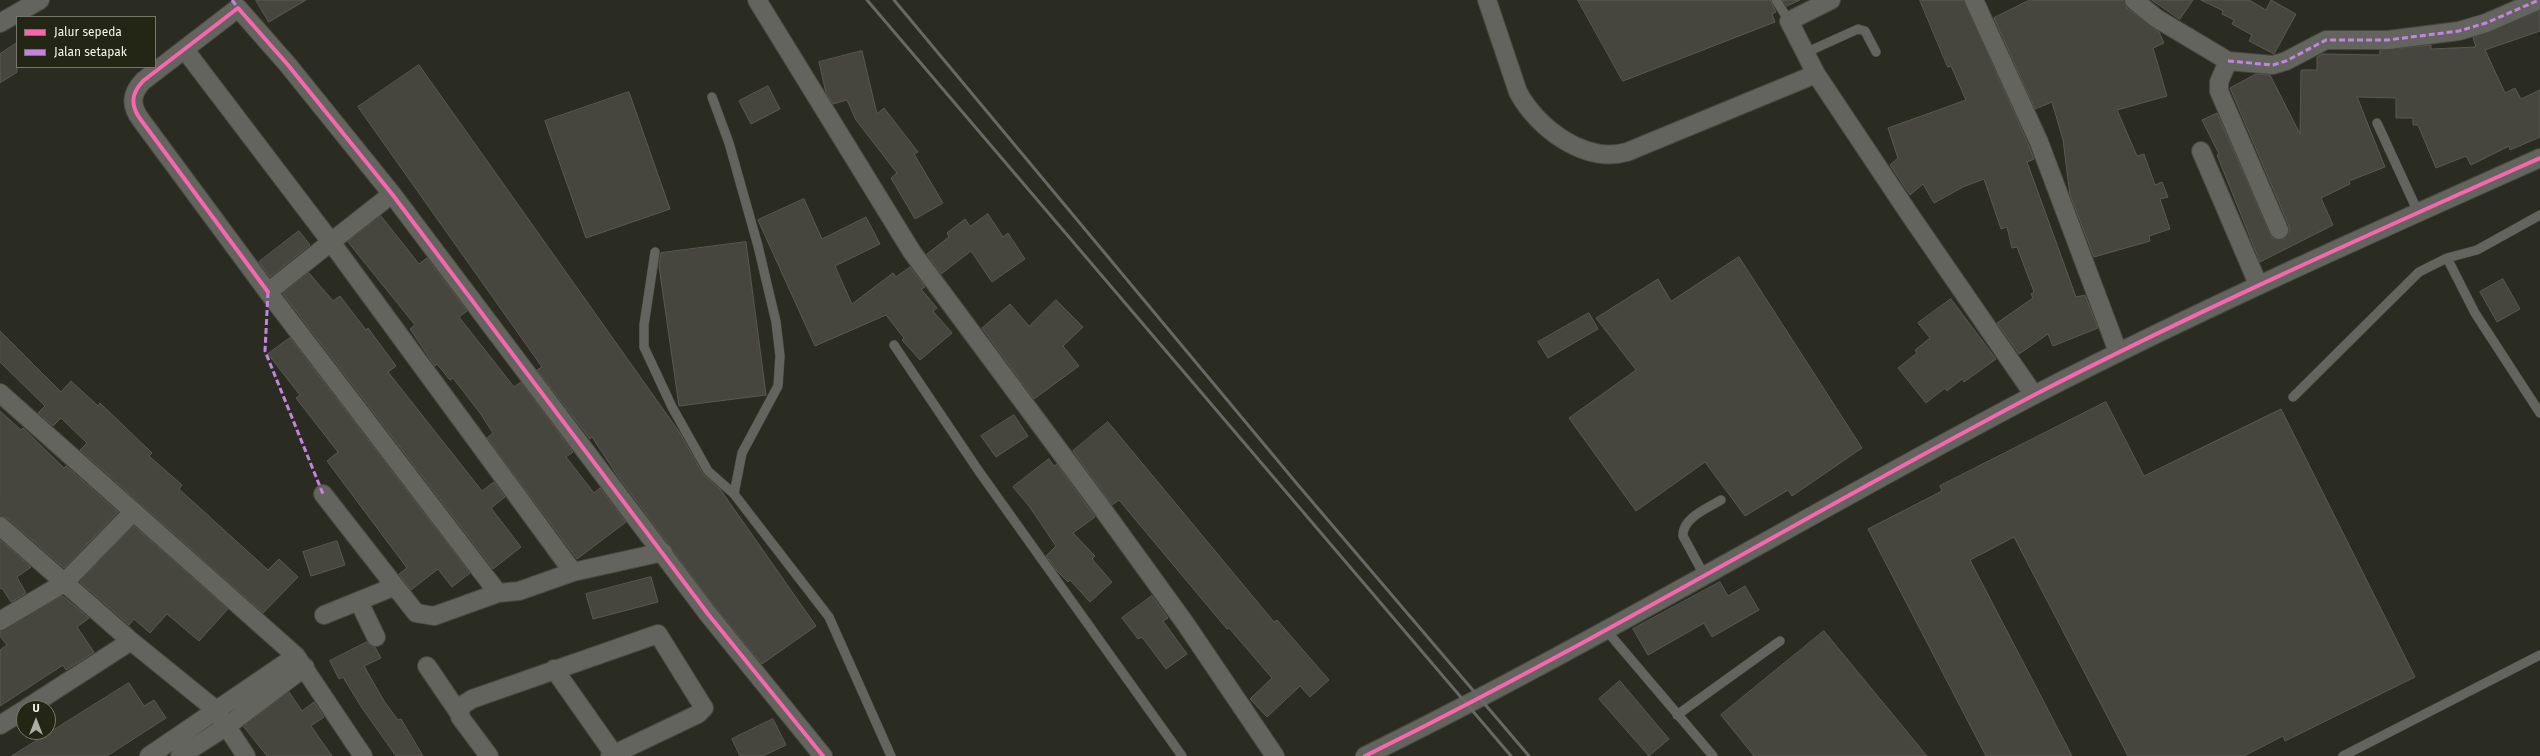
<!DOCTYPE html>
<html>
<head>
<meta charset="utf-8">
<style>
	body { margin:0 }
	#map { position:relative; width:2540px; height:756px; overflow:hidden; background:#2a2c22; font-family:"Fira Sans",sans-serif }
	canvas { display:block }
	.legend { position:absolute; left:16px; top:16px; width:140px; height:52px; box-sizing:border-box; background:#232614; border:1px solid #76796a; margin:0; padding:5px 7px; list-style:none; font-size:12px; color:#f3f6ea }
	.legend li { display:flex; align-items:center; gap:8px; height:20px }
	.legend b { width:20px; border:1px solid #76796a }
	.north { position:absolute; left:16px; top:700px; width:40px; height:40px; box-sizing:border-box; background:#232614; border:1px solid #76796a; border-radius:50%; rotate:0deg; font-size:11px; font-weight:700; line-height:16px; text-align:center; color:#f3f6ea }
	.north::after { content:''; display:block; margin:auto; width:14px; height:18px; background:#adafa4; clip-path:polygon(50% 0,100% 100%,50% 72%,0 100%) }
</style>
</head>
<body>
<div id="map">
<canvas width="2540" height="756"></canvas>
<ul class="legend">
<li><b style="height:5px;background:#f766af"></b>Jalur sepeda</li>
<li><b style="height:5px;background:#c483df"></b>Jalan setapak</li>
</ul>
<div class="north">U</div>
</div>
<script>
const g = document.querySelector('canvas').getContext('2d');
g.lineJoin = 'round';
function fill(path, color) { g.fillStyle = color; g.fill(path, 'evenodd'); }
function trace(path, color, width, dash) { g.strokeStyle = color; g.lineWidth = width; g.lineCap = dash ? 'butt' : 'round'; g.setLineDash(dash || []); g.stroke(path); }
const building = new Path2D(`
	M256,0h50l-37,22z
	M1578,0h192l6,12 -4,2 3,8 -152,59z
	M1783,0h17l-13,6z
	M1920,0h44l65,146 5,13 -7,3 49,135 9,-2 13,33 -45,18 -5,-12 -29,20 -22,-31 36,-25 -2,-4 3,-2 -17,-45 -5,1 -5,-21 -6,2 -17,-50 -21,8 -29,16 -11,-19 -13,11 -20,-30 8,-7 -10,-30 78,-28 -15,-34 -3,1z
	M2030,0h94l3,8 32,24 5,11 -11,5 14,48 -50,14 20,46 7,-2 11,31 7,-3 6,15 -8,2 10,30 -21,7 1,5 -56,16 -24,-62 -7,-55 -11,-38 -17,7 -41,-91z
	M2152,0h41l-13,19z
	M2201,0h48l17,10 5,-10 25,14 -22,40 -25,-13 3,-6 -20,-11 2,-4 -12,-6 1,-3z
	M2540,11v20l-55,19 20,43 10,-5 6,11 19,-9v47l-30,13 -1,-4 -38,19 -5,-9 -30,12 -18,-43h-5v-7h-17v-20l-39,-1 28,70 -36,14 1,3 -29,14 12,27 -73,37 -43,-107 2,-1 -17,-34 15,-7 55,125 12,1 5,-7v-6l-59,-138 26,-14 14,1 30,59 1,-64h16v-13l5,-3 58,1v-5l51,-5v4l45,-2 -3,-9z
	M17,43v29l-17,11v-29z
	M862,51l15,63 7,-6 34,44 -4,2 29,49 -28,16 -24,-41 6,-5 -41,-53 -9,-20 -14,4 -7,-11 -7,-31z
	M419,65l261,368 23,41 17,15 96,137 -54,38 -46,-56 -99,-133 -25,-38 -2,2 -53,-69 5,-3 -184,-260z
	M768,86l12,23 -29,15 -12,-23z
	M629,92l41,117 -84,29 -41,-117z
	M804,199l18,40 44,-22 14,27 -45,22 17,38 41,-31 3,4 14,-10 15,20 -4,2 16,19 -4,3 19,22 -32,27 -18,-20 2,-2 -18,-23 -71,31 -57,-126z
	M988,214l15,23 5,-4 17,26 -33,23 -21,-31 -30,23 -14,-20 22,-17 -2,-4 18,-14 5,7z
	M381,216l38,48 8,-6 40,53 -8,6 55,70 7,-5 52,70 -7,5 28,36 6,-5 26,34 -49,37 -90,-121 6,-5 -13,-20 -27,-35 -3,2 -13,-16 -2,2 -25,-37 5,-4 -67,-83z
	M299,231l11,14 -40,32 -11,-15z
	M746,242l20,153 -87,11 -20,-140 2,-13z
	M1739,257l123,191 -70,48 -4,-6 -43,26 -40,-54 -69,49 -67,-93 67,-48 -40,-52 62,-39 13,22z
	M309,273l24,28 7,-5 26,34 2,-2 28,38 -8,6 94,119 12,-9 11,15 -14,11 30,39 -28,22 -210,-275z
	M2503,279l17,30 -23,13 -17,-30z
	M1951,299l45,60 -32,23 -2,-3 -15,12 -2,-3 -19,15 -28,-35 19,-15 -2,-3 15,-12 -12,-15z
	M1056,300l27,27 -20,19 16,20 -45,33 -52,-71 28,-24 19,22z
	M1589,313l9,16 -50,29 -10,-16z
	M0,331l61,61 10,-11 27,25 2,-3 52,50 -3,3 33,29 -3,4 89,81 11,-11 19,18 -35,36 -183,-163 7,-7 -26,-25 -8,8 -15,-13 7,-7 -45,-44z
	M290,338l180,235 -18,14 -14,-18 -27,21 -12,-16 8,-6 -80,-107 11,-9 -42,-54 4,-3 -32,-41z
	M2106,402l38,74 137,-67 134,268 -130,64 -2,-5 -39,20h-116l-114,-219 -44,23 102,196h-86l-118,-227 74,-38 -2,-5z
	M0,411l21,19 2,-2 41,40 2,-2 52,46 -54,56 -57,-50 -7,-2z
	M1014,415l14,21 -32,21 -15,-21z
	M1108,422l166,200 3,-2 52,60 -19,17 -10,-11 -33,31 -17,-18 22,-21 -43,-50 -2,1 -108,-129 -7,5 -39,-54z
	M1049,459l5,7 3,-2 38,53 -22,16 22,23 -3,3 20,23 -22,20 -20,-22 -2,2 -11,-11 -11,-15 10,-10 -27,-40 -16,-19z
	M134,526l94,83 -29,32 -32,-27 -17,19 -16,-14 -5,6 -49,-43z
	M0,540l31,27 -14,10 9,16 -15,9 -9,-14 -2,1z
	M337,541l8,24 -34,11 -8,-24z
	M651,577l7,25 -65,17 -7,-25z
	M1720,582l8,14 17,-10 14,24 -47,27 -8,-14 -56,32 -15,-26z
	M63,596l26,22 -12,9 17,25 -28,18 -3,-5 -63,41v-56l7,-5 -7,-9v-5z
	M1152,596l16,22 -5,3 24,33 -21,15 -24,-32 -4,2 -16,-21z
	M1824,631l103,125h-173l-33,-41z
	M367,642l8,5 6,11 -17,8 20,35 14,19 3,-1 22,37h-27l-34,-48 -19,-31 -4,2 -9,-18z
	M1620,681l49,58 -20,17 -50,-57z
	M129,683l15,23 10,-6 12,18 -59,38h-95z
	M289,692l13,19 12,-9 10,15 -13,9 21,30h-65l-23,-29z
	M773,719l13,26 -23,11h-23l-8,-17z`);
fill(building, '#47463e');
trace(building, '#5a5951', 1);
const service = new Path2D(`
	M1776,0l13,21
	M1805,53l53,-24 7,2 11,21
	M712,97l17,46 29,103 18,76 4,34 -2,30 -36,67 -8,41 95,123 62,139
	M2377,123l41,89
	M655,252l-11,73v22l28,60 36,64 26,23
	M2447,258l28,55 65,100
	M894,345l84,125 204,286
	M2293,397l126,-125 28,-14 30,-8 63,-35
	M1704,575l-21,-39c-1,-18 25,-28 38,-36
	M1606,630l107,126
	M1677,715l103,-74
	M2343,756l197,-101`);
const minor = new Path2D(`
	M757,0l155,252 184,248 89,123 90,133
	M1487,0l31,92c19,36 67,72 109,60l189,-78
	M1831,0l-42,21 27,53 94,141 124,180
	M1974,0l65,142 79,210
	M2134,0l22,18 72,43 45,4 13,-4 40,-21h62l71,-9 27,-8 53,-23
	M0,23l40,-23
	M185,50l146,192 61,-48
	M2228,61l-9,21v9l60,139
	M2201,151l57,133
	M331,242l242,330 -54,19 -21,2 -230,-301z
	M268,292l-127,-172c-11,-15 -10,-26 2,-39l95,-73 50,57 104,129 316,420 115,142
	M0,393l296,263 67,100
	M323,494l93,119 18,3 64,-23
	M0,526l131,115 85,69 30,46
	M573,572l90,-20
	M359,602l17,35
	M324,615l69,-28
	M0,621l64,-38 69,-71
	M427,666l32,47
	M554,669l59,84
	M27,708l104,-67
	M0,725l24,-15
	M149,756l147,-100
	M180,756l47,-30 78,-59
	M489,756l-29,-39 1,-11 11,-7 186,-65 46,74 -6,6 -88,42
	M1365,756c228,-112 446,-244 671,-362 165,-85 334,-160 504,-236`);
trace(service, '#474940', 10);
trace(minor, '#474940', 20);
trace(service, '#63645e', 9);
trace(minor, '#63645e', 18);
trace(new Path2D(`
	M867,0l644,756
	M894,0l404,485 231,271`), '#686963', 3);
trace(new Path2D(`
	M232,0l6,8
	M2228,61l45,4 13,-4 40,-21h62l71,-9 27,-8 53,-23
	M268,292l-3,59 58,143`), '#c483df', 3, [6, 3]);
trace(new Path2D(`
	M268,292l-127,-172c-11,-15 -10,-26 2,-39l95,-73 50,57 104,129 316,420 115,142
	M1365,756c228,-112 446,-244 671,-362 165,-85 334,-160 504,-236`), '#f766af', 4);
</script>
</body>
</html>
